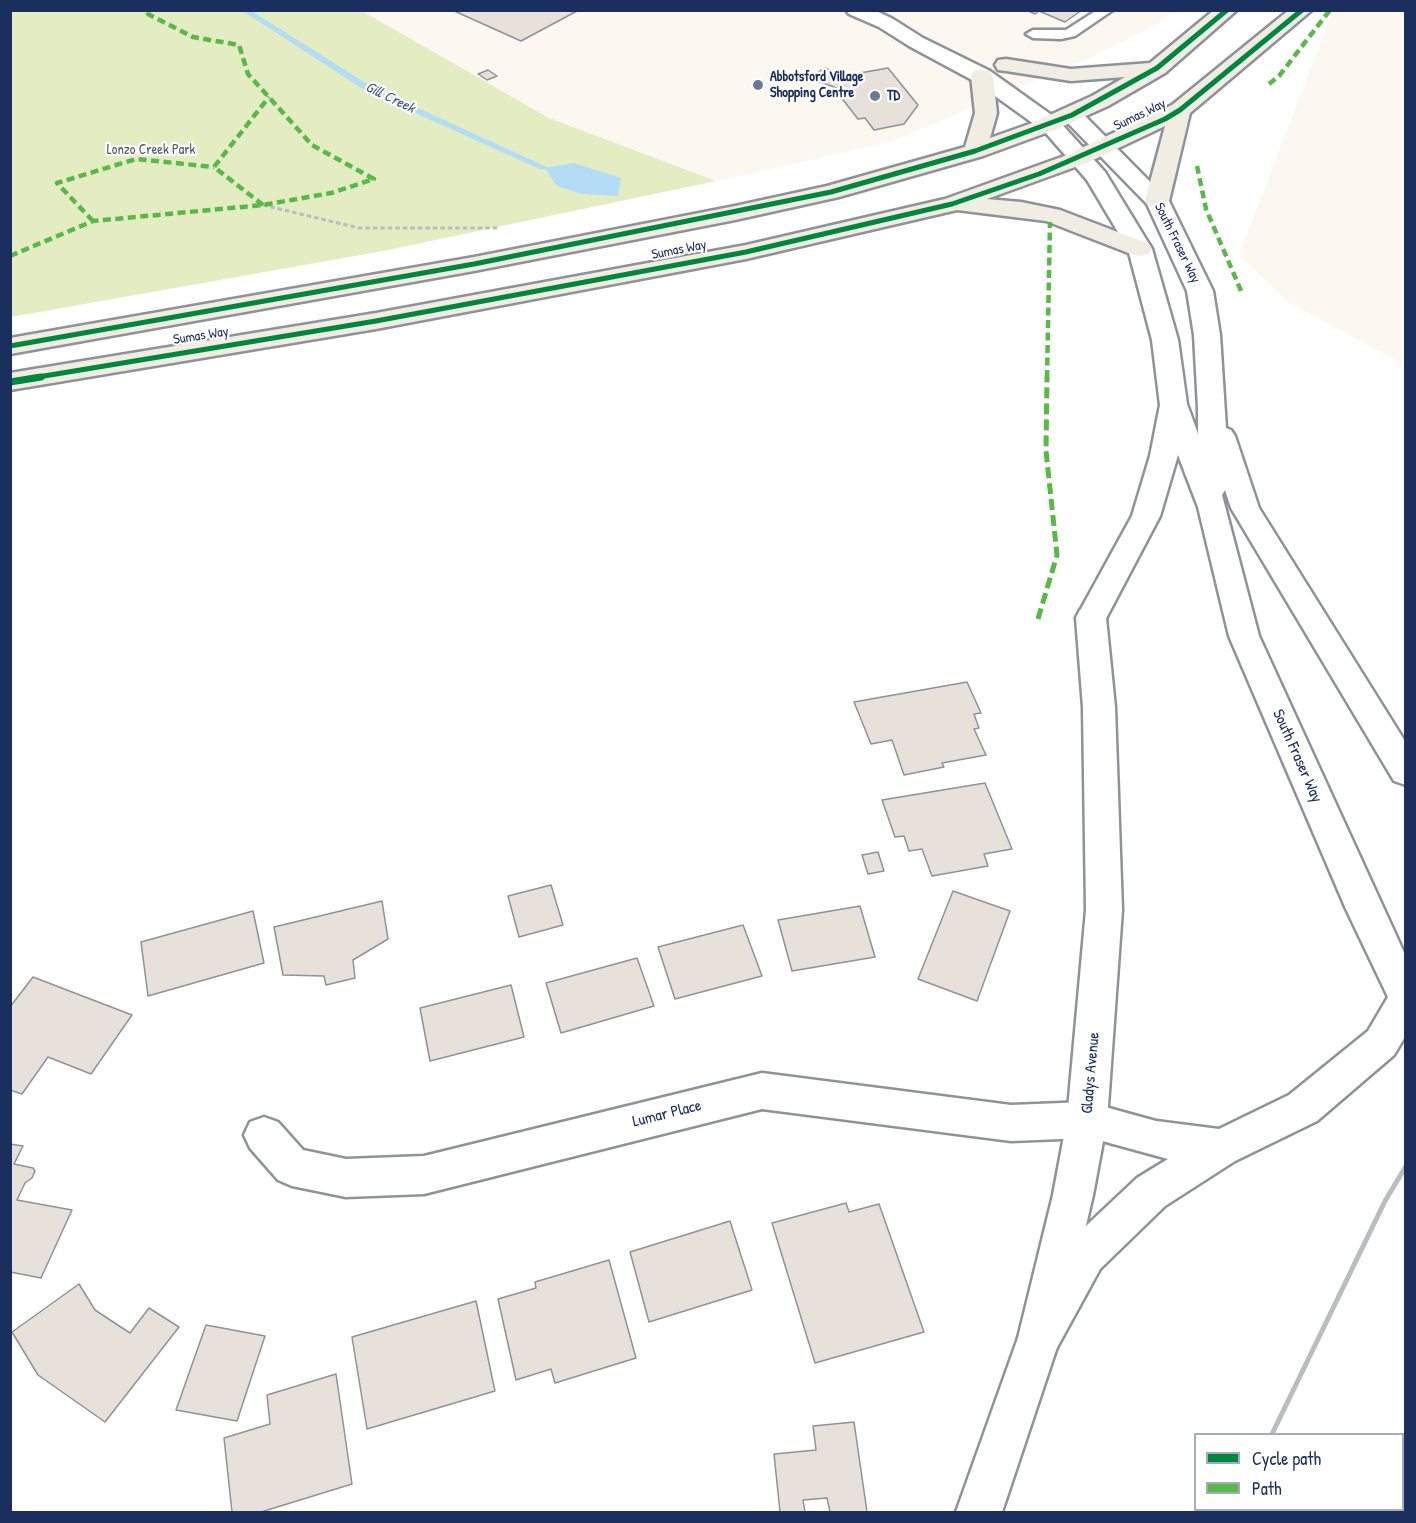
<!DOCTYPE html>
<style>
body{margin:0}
#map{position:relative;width:1416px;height:1523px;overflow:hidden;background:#fff;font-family:"Patrick Hand",sans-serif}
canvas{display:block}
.frame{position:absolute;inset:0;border:12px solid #1b2f5e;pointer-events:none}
.legend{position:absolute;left:1194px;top:1433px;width:210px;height:78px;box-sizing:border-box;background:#fff;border:2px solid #a4acbf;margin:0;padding:8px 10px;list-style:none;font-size:18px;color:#1b2f5e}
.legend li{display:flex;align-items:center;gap:12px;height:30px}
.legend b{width:30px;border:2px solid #a4acbf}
</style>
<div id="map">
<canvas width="1416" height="1523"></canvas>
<div class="frame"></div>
<ul class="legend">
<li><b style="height:8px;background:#00873e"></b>Cycle path</li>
<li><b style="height:8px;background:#58b947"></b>Path</li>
</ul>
</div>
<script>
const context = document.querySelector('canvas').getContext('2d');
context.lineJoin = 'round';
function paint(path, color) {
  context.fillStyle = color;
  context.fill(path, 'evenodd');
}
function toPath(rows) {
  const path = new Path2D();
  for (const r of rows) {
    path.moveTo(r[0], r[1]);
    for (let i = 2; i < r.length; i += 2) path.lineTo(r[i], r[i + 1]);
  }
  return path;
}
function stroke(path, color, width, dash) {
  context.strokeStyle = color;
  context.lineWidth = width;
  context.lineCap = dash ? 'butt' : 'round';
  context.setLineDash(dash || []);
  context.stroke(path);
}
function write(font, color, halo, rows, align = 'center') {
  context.font = font + ' "Patrick Hand",sans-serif';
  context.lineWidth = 4.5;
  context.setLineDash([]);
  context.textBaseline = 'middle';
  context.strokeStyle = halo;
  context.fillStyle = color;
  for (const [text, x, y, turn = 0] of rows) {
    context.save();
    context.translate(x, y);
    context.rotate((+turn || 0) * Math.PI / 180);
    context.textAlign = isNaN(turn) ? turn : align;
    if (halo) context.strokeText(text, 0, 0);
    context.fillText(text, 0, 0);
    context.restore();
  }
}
const built = toPath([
 [362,11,1172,11,1158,24,1096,55,890,142,716,181,549,118],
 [1333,11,1405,11,1405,365,1288,302,1239,255]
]);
const green = toPath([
 [10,11,362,11,549,118,716,181,383,251,11,317]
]);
const water = toPath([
 [574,163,621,178,618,196,582,194,557,186,545,168]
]);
const stream = toPath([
 [241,10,250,10,372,87,549,168,542,170,366,91,241,10]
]);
const building = toPath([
 [452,10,595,10,577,11,521,41,452,10],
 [1026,10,1082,10,1065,22,1039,11,1035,14,1026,10],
 [825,68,843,76,888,68,918,105,904,124,874,130,865,118,858,119,837,92,845,91,809,78,825,68],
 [488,70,497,76,487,80,478,74,488,70],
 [967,682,981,713,974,714,979,728,974,729,986,755,942,763,944,767,904,775,892,740,871,744,854,702,967,682],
 [985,783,1012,849,984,854,988,866,932,876,922,849,909,851,904,836,895,837,882,800,985,783],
 [878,852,884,871,868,874,862,855,878,852],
 [551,885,563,925,519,937,508,896,551,885],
 [953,891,1010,911,977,1001,918,979,953,891],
 [382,901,388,939,353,960,355,978,326,985,324,976,283,975,274,927,382,901],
 [860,906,875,957,792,971,778,920,860,906],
 [253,911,264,963,148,996,141,942,253,911],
 [743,925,762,976,675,999,658,947,743,925],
 [637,958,654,1006,561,1033,546,983,637,958],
 [33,977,132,1015,91,1074,48,1057,22,1094,10,1090,10,1007,33,977],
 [511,985,524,1037,430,1061,420,1008,511,985],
 [10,1144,23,1146,14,1164,33,1168,35,1171,32,1178,25,1183,17,1200,72,1210,41,1278,10,1272,10,1144],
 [846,1203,849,1212,879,1204,924,1332,815,1363,772,1223,846,1203],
 [730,1221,752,1290,649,1322,630,1252,730,1221],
 [609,1260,636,1358,555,1383,551,1369,516,1380,498,1299,536,1288,535,1282,609,1260],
 [79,1284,95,1310,130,1333,149,1308,179,1327,105,1422,38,1375,12,1332,79,1284],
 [476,1301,495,1391,367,1429,352,1337,476,1301],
 [206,1325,265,1336,237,1421,176,1410,206,1325],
 [336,1374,352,1484,261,1512,232,1512,224,1438,270,1424,267,1395,336,1374],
 [854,1422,867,1512,830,1512,827,1498,803,1500,805,1512,780,1512,774,1454,816,1450,813,1426,854,1422]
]);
const path = toPath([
 [263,205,359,228,499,228]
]);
const service = toPath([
 [1097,10,1113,10,1075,36,1061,39,1033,38,1026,34,1033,30,1066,30,1097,10]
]);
const minor = toPath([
 [762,1073,1011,1105,1087,1102,1101,1107,1107,1120,1101,1133,1087,1138,1011,1141,762,1109,424,1194,346,1197,292,1186,278,1180,250,1148,244,1135,250,1122,264,1117,278,1122,303,1150,346,1159,424,1156,762,1073]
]);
const tertiary = toPath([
 [846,10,874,10,893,19,923,38,990,71,1057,119,1060,124,1057,129,1049,131,1041,129,974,81,909,46,879,27,849,14,846,10],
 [1091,607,1102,610,1106,618,1115,707,1122,910,1107,1120,1093,1195,1060,1338,1002,1512,956,1512,1018,1338,1053,1195,1067,1120,1086,910,1083,707,1076,618,1080,610,1091,607]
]);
const secondary = toPath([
 [1077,114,1085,116,1169,201,1213,291,1220,335,1226,428,1231,430,1235,436,1259,508,1406,743,1406,785,1394,781,1231,508,1225,490,1222,495,1259,636,1406,957,1406,1035,1394,1055,1317,1121,1235,1161,1165,1206,1100,1269,1054,1353,1039,1359,1024,1353,1018,1338,1070,1241,1137,1178,1168,1159,1073,1133,1067,1120,1073,1107,1087,1102,1156,1121,1219,1129,1289,1095,1368,1031,1388,997,1346,909,1229,636,1198,507,1178,455,1160,516,1102,626,1091,629,1080,626,1076,618,1132,516,1150,456,1160,405,1152,340,1128,249,1087,180,1038,124,1041,119,1049,117,1057,119,1105,172,1152,249,1178,340,1187,404,1198,434,1198,408,1194,335,1187,291,1147,204,1066,121,1069,116,1077,114]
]);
const trunk = toPath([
 [1214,10,1237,10,1165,73,1108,106,1057,129,1049,131,1041,129,1038,124,1041,119,1092,96,1125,77,1071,81,1006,71,998,70,995,65,998,60,1006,59,1071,69,1150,63,1214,10],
 [1289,10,1312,10,1190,113,1169,201,1165,206,1157,208,1149,206,1145,201,1165,126,1089,162,1081,164,1073,162,1070,157,1073,152,1172,105,1289,10]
]);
const motorway = toPath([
 [982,70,990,71,993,76,997,113,990,138,1049,117,1057,119,1060,124,1057,129,983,156,839,197,735,220,474,271,10,354,10,338,474,257,735,206,827,186,965,147,975,113,971,76,974,71,982,70],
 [1081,150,1089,152,1092,157,1089,162,987,199,1021,202,1060,210,1149,244,1152,249,1149,254,1140,256,1131,254,1046,221,957,210,746,259,376,329,10,390,10,373,376,313,746,245,945,199,1081,150]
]);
const rail = toPath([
 [1272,1434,1385,1201,1406,1166],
 [1234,1512,1236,1510]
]);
const quietFar1 = toPath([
 [1269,84,1279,76,1330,10],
 [1197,166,1206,209,1242,293],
 [263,205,214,167,269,97],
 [93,221,57,183,136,159,214,167],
 [10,256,93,221,263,205,331,193,374,179,312,145,248,74,239,45,193,37,148,14,147,10],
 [1047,378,1050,222]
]);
const quiet = toPath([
 [1038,619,1057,555,1046,451,1047,377]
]);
const cyclewayFar1 = toPath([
 [10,346,474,264,831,192,975,151,1072,115,1157,68,1227,10],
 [32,378,376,321,746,252,952,204,1039,174,1165,119,1180,110,1302,10]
]);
const cycleway = toPath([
 [10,382,41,377]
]);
const markers = [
 [758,85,6,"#6b7896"],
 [875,96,6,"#6b7896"]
];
const farPoinames = [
 ["Abbotsford Village",770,77],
 ["Shopping Centre",770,93],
 ["TD",887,96]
];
const farStreetnames = [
 ["Sumas Way",1140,115,-26],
 ["South Fraser Way",1177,243,64],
 ["Sumas Way",679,250,-11],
 ["Sumas Way",201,336,-9]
];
const farParknames = [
 ["Lonzo Creek Park",151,150]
];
const farWaternames = [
 ["Gill Creek",390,98,26]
];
const streetNames = [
 ["South Fraser Way",1297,756,66],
 ["Gladys Avenue",1091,1073,-85],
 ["Lumar Place",667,1114,-14]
];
paint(built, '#fcf7ef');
paint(green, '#e4ecc1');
paint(water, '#b2ddf5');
paint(stream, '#b2ddf5');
paint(building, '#e8e1d9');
stroke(building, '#8e929a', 1.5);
stroke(service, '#8e929a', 5);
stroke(minor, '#8e929a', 5);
stroke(tertiary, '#8e929a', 5);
stroke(secondary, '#8e929a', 5);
stroke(trunk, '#8e929a', 5);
stroke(motorway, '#8e929a', 5);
stroke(path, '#b9bcc1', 3, [4.5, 3]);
paint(service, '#fff');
paint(minor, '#fff');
paint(tertiary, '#fff');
paint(secondary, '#fff');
paint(trunk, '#f1ede2');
paint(motorway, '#f1ede2');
stroke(rail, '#b9bcc1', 5);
stroke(quietFar1, '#58b947', 4.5, [8, 4.5]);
stroke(quiet, '#58b947', 5, [11, 5]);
stroke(cyclewayFar1, '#00873e', 5);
stroke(cycleway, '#00873e', 7);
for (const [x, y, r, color] of markers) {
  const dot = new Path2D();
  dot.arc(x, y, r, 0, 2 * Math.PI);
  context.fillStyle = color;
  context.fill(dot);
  stroke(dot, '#fff', 2);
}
write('bold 14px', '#1b2f5e', '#fff', farPoinames, 'left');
write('14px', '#1b2f5e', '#fff', farStreetnames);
write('14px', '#485a6a', '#fff', farParknames);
write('italic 15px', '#3e5f8a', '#fff', farWaternames);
write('16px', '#1b2f5e', '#fff', streetNames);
</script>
